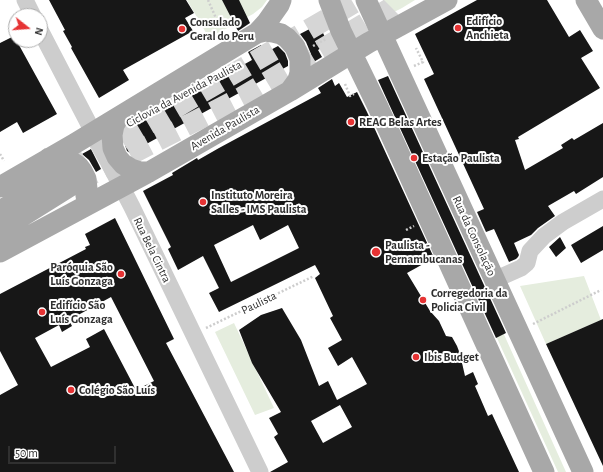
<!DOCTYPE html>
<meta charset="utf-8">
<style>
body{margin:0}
#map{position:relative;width:603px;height:472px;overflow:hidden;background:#fff;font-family:"Alegreya Sans",sans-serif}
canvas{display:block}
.north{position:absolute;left:8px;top:8px;width:40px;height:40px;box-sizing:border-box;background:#fff;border:1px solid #acacac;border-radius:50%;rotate:107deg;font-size:11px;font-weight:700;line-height:16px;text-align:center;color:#303030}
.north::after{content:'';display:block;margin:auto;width:14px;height:18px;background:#e63334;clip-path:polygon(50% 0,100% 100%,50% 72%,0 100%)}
.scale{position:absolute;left:8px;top:446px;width:108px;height:18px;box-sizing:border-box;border:2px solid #303030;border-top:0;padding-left:5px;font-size:12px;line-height:14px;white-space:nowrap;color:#303030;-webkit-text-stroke:3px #fff;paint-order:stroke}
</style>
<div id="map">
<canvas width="603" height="472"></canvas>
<div class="north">N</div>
<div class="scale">50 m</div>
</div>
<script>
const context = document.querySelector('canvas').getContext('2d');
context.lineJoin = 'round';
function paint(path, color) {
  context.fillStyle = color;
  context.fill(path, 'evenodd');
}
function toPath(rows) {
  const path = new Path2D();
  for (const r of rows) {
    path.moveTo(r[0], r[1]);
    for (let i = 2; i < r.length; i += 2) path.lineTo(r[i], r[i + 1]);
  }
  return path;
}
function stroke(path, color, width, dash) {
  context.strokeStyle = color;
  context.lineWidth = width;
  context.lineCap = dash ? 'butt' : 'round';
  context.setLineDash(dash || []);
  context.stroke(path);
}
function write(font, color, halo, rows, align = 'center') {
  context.font = font + ' "Alegreya Sans",sans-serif';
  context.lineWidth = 4;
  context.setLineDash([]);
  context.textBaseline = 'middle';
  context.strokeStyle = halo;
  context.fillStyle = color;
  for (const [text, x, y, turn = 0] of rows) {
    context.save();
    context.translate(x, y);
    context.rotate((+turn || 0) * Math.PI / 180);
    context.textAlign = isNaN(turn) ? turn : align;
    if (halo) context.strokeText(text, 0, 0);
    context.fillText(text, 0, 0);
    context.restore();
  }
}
const green = toPath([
 [187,0,267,0,262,7,253,14,209,38],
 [383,0,415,0,402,8,392,13,389,12],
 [428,166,566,472,558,472,420,169],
 [584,276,601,320,546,344,520,286],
 [234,323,274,408,255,415,215,332]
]);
const building = toPath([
 [49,0,186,0,194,13,185,18,193,31,123,70,129,80,99,98,71,48,72,47,63,31,65,30],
 [222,0,239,0,250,23,238,31],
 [477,0,547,0,569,37,580,30,593,51,581,58,600,88,518,137,519,139,515,140,525,170,563,148,561,145,572,138,574,140,603,123,603,177,576,194,574,191,548,206,555,216,538,228,531,235,514,243,519,255,518,257,516,259,509,262,494,229,486,232,477,212,484,209,424,79,434,74,415,34],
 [319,24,328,44,318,50,322,57,312,63,311,54,306,42,300,34],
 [14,36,57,114,23,133,17,122,0,132,0,43],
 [261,45,265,53,278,46,285,53,288,61,288,66,130,153,127,151,125,145,124,136,125,131,252,60,248,52],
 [388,76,506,333,496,338,378,80],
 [332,79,335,86,339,83,347,97,357,92,367,112,434,258,407,273,430,311,439,321,446,336,452,337,457,346,460,354,465,376,473,372,478,384,475,386,488,416,492,414,519,472,270,472,288,462,274,437,278,434,269,418,281,412,252,363,239,330,261,315,282,308,301,340,319,386,328,381,337,400,367,384,352,357,338,366,328,348,342,340,330,318,333,316,315,278,320,274,315,265,219,312,209,293,219,288,203,256,178,270,168,249,171,247,143,191,173,175,172,173,197,158,198,160,219,148,321,93,318,88],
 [253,225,260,240,288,225,299,248,231,282,214,245],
 [340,405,352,427,323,443,311,421],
 [91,149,101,169,96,172,89,160,82,154],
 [115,218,153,296,174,339,166,343,234,472,0,472,0,395,18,385,0,351,0,294,86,249,85,247,90,245,85,234],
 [111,297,154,381,136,390,104,329,86,339,90,347,51,367,35,338,59,325,62,332,72,326,69,320],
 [603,226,603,250,581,263,571,245],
 [560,237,566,248,556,257,549,247],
 [603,319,603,466,546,344]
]);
const majorTunnel = toPath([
 [68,171,359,0],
 [75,183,242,97,389,9,398,0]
]);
const path = toPath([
 [208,0,223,34],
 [313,46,326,39],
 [414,66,423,62,416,48],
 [345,84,350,96,354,94],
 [0,154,4,161],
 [406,230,414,226],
 [533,324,601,290],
 [206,328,314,276]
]);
const minor = toPath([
 [25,0,33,16],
 [40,30,132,207,260,472],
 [494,280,521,268,527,263,530,251,544,236,563,222,603,199]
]);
const major = toPath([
 [329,0,341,31,378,107,544,472],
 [366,0,583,472],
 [586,0,603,29],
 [257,33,265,31,273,32,281,34,287,38,295,47,300,59,300,73,298,80,290,91],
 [119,117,114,125,112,135,113,148,117,157,123,164,131,169,140,172,149,172],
 [49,158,61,158,67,159,75,164,79,167,82,171,86,179,87,189,86,196],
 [0,187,74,144,257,33,267,22,279,5,281,0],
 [0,211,68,171],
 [0,230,75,183],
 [0,252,149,172,290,91,368,43,447,0]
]);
const markers = [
 [458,28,4,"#e63334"],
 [182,29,4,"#e63334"],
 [351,122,4,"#e63334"],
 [414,158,4,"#e63334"],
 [203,202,4,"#e63334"],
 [376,252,5,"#e63334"],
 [121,274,4,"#e63334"],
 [423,300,4,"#e63334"],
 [42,312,4,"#e63334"],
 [416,357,4,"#e63334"],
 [71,390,4,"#e63334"]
];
const poiNames = [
 ["Edifício",466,21],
 ["Anchieta",466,35],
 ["Consulado",190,22],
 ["Geral do Peru",190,36],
 ["REAG Belas Artes",359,122],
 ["Estação Paulista",422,158],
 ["Instituto Moreira",211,195],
 ["Salles - IMS Paulista",211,209],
 ["Paulista -",385,245],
 ["Pernambucanas",385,259],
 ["Paróquia São",113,267,"right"],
 ["Luís Gonzaga",113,281,"right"],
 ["Corregedoria da",431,293],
 ["Policia Civil",431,307],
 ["Edifício São",50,305],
 ["Luís Gonzaga",50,319],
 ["Ibis Budget",424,357],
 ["Colégio São Luís",79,390]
];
const streetNames = [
 ["Ciclovia da Avenida Paulista",184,94,-28],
 ["Avenida Paulista",225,128,-30],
 ["Rua da Consolação",474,236,65],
 ["Rua Bela Cintra",152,250,64],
 ["Paulista",259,303,-26]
];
paint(green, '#e5edde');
paint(building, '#171717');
stroke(majorTunnel, '#d6d6d6', 21, [21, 10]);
stroke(path, '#cdcdcd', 2.5, [2, 2]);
stroke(minor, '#cdcdcd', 17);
stroke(major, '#a8a8a8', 21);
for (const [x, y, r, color] of markers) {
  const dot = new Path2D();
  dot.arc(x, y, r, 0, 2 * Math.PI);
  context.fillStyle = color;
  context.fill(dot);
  stroke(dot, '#fff', 1.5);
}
write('bold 12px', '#303030', '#fff', poiNames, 'left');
write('12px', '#303030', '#fff', streetNames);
</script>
